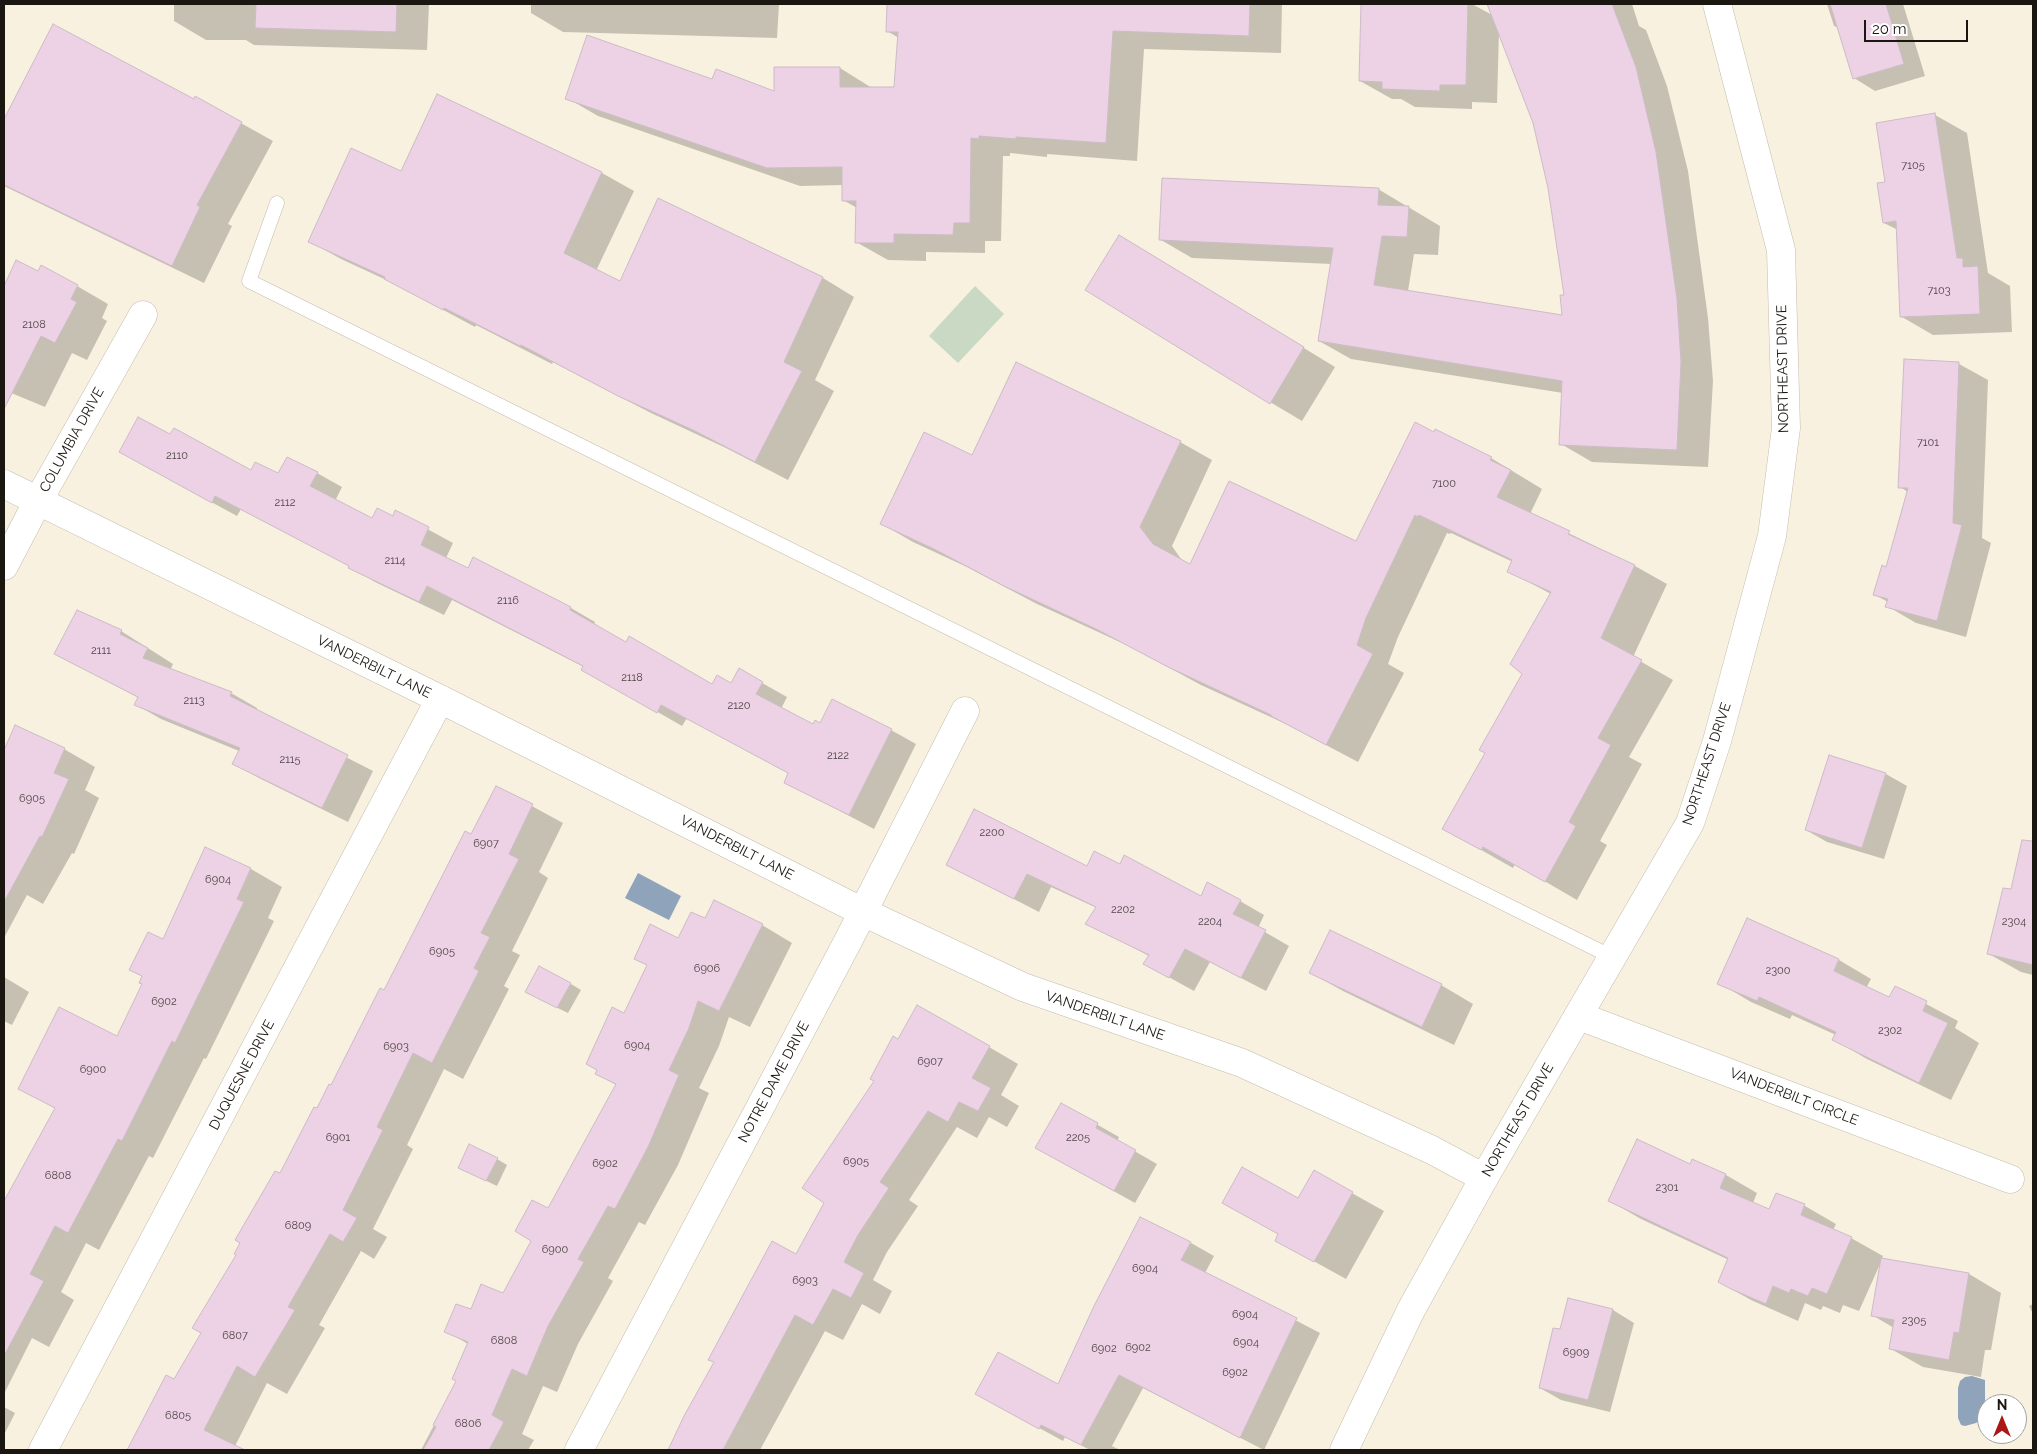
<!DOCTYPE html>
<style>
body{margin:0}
#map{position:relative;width:2037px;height:1454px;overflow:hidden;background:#f8f1e0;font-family:Raleway,sans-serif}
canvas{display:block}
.frame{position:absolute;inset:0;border:5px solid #1a1711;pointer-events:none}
.north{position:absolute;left:1977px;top:1394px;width:50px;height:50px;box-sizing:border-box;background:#fff;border:1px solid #a3a2a0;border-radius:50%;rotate:0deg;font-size:14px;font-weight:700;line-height:20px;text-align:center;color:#1a1711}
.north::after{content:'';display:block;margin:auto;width:18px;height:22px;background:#aa1716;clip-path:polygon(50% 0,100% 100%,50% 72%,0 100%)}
.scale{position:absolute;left:1864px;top:20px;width:104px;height:22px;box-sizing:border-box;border:2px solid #1a1711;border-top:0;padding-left:6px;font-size:15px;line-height:18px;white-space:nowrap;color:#1a1711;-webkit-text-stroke:4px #fff;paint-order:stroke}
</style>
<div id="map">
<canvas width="2037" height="1454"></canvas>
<div class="frame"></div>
<div class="north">N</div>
<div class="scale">20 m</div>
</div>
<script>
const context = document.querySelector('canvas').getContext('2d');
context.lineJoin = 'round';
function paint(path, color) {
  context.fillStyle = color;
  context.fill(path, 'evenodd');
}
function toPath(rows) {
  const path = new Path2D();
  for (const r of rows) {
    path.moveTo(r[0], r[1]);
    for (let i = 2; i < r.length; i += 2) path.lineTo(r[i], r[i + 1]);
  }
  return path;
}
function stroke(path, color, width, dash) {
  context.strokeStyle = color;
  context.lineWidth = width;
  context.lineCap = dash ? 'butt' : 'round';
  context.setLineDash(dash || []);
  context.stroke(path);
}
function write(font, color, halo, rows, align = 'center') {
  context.font = font + ' Raleway,sans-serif';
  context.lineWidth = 4;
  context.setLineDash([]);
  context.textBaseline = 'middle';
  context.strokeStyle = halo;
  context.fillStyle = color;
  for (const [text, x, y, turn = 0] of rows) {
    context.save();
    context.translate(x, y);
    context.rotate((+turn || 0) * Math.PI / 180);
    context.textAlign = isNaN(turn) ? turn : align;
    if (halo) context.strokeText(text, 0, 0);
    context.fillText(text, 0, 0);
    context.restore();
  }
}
const green = toPath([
 [975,286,1004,314,958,363,929,336]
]);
const water = toPath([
 [638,873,681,896,669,920,625,898],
 [1972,1376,1985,1380,1985,1416,1976,1423,1965,1426,1961,1425,1958,1418,1958,1388,1960,1381,1965,1377]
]);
const shadow = toPath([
 [174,4,429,4,427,50,254,45,246,40,206,40,174,21],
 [531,4,779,4,777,38,563,32,531,13],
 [888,4,1282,4,1281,53,1144,49,1137,161,1047,154,1047,157,1010,153,1010,156,1003,156,1001,241,985,241,985,253,926,252,926,261,888,260,856,242,857,208,843,200,843,185,800,186,598,116,567,98,713,81,775,92,840,68,872,88,895,88,899,38,887,31],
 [1362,4,1472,4,1494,16,1489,4,1632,4,1639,26,1646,30,1667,86,1688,171,1708,318,1713,381,1708,467,1592,462,1561,444,1563,393,1351,359,1319,341,1332,264,1192,258,1161,240,1378,189,1440,226,1438,255,1414,254,1408,291,1563,317,1565,296,1550,188,1534,122,1499,31,1497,103,1472,102,1472,109,1415,107,1401,99,1392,99,1360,81],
 [1827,4,1903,4,1925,76,1875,91,1854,78,1839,28,1834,26],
 [23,82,195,101,196,98,273,141,228,224,232,226,204,283,4,186,4,122],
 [438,96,602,173,634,191,596,271,620,283,659,200,823,278,854,297,815,380,834,391,788,480,726,448,651,413,553,362,552,364,476,325,475,327,395,284,341,259,309,241,402,172],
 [1935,115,1967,133,1988,273,2010,286,2012,332,1933,335,1902,317,1898,230,1884,223,1886,183],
 [1120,236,1335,367,1302,421,1270,402],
 [39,272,77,286,108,304,102,318,107,321,87,360,72,353,45,407,4,390,4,287],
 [1959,364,1988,380,1982,538,1991,543,1966,637,1916,623,1887,606,1888,602,1875,595,1887,568,1908,492,1900,487],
 [1435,433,1491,458,1542,489,1530,514,1635,566,1667,584,1633,657,1673,680,1629,757,1642,764,1600,841,1607,845,1577,900,1515,864,1513,868,1476,847,1487,752,1524,673,1551,594,1508,571,1513,562,1451,533,1450,534,1447,533,1398,637,1388,664,1404,673,1358,762,1288,725,1201,685,1131,647,1037,604,967,567,913,542,882,524,973,457,1180,442,1212,460,1172,546,1183,562,1190,565,1357,543],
 [171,436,252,471,278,475,317,473,342,487,335,501,373,520,394,518,396,512,453,543,446,558,468,569,571,608,595,622,594,625,626,643,713,686,732,684,739,670,787,697,781,709,813,726,821,725,891,730,916,744,874,829,785,782,790,774,687,718,682,726,583,669,584,667,452,600,444,615,375,582,350,566,241,509,237,516,145,466],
 [121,631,173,664,170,670,231,693,257,708,256,711,373,771,348,822,259,778,233,763,239,751,161,719,135,704,139,698,56,654],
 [16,727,64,749,95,767,85,790,99,798,74,854,72,853,43,904,27,895,4,938,4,753],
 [1886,774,1907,786,1884,859,1827,842,1806,830],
 [497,787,563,823,539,872,548,878,512,951,520,955,504,986,509,989,463,1079,444,1069,407,1145,413,1149,373,1229,387,1237,374,1259,361,1251,319,1325,325,1328,287,1394,267,1383,233,1450,128,1450,167,1377,174,1381,203,1332,238,1255,280,1175,472,836],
 [206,849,251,869,282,887,268,918,274,921,206,1059,204,1058,153,1158,149,1156,99,1250,86,1243,61,1292,74,1300,49,1347,32,1338,4,1394,4,1204,56,1109,19,1088,118,1038],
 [948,865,1087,867,1120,865,1202,897,1240,901,1264,915,1258,928,1289,946,1266,991,1210,962,1194,991,1145,964,1149,956,1087,923,1097,908,1051,887,1039,912],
 [2015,876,2033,880,2033,975,2021,972,1989,954,2012,891],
 [705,920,762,925,792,943,750,1027,729,1017,719,1046,699,1088,709,1093,678,1165,645,1225,639,1222,608,1278,613,1281,578,1344,557,1392,543,1386,522,1434,534,1440,528,1450,421,1450,457,1381,468,1344,446,1331,472,1311,503,1294,616,1085,597,1074,625,1015,678,940],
 [1747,920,1839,960,1871,979,1866,988,1890,999,1896,988,1958,1021,1955,1028,1979,1043,1951,1100,1865,1058,1834,1039,1836,1035,1792,1015,1790,1019,1751,1002,1719,983],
 [1311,973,1441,985,1473,1004,1454,1045,1343,991],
 [4,977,29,992,12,1025,4,1021],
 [571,984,581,990,568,1013,537,998],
 [898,1041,989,1047,1018,1064,1001,1095,1019,1106,1007,1127,989,1117,977,1138,957,1127,909,1200,918,1206,887,1252,873,1280,892,1291,880,1314,862,1304,843,1340,825,1331,760,1450,669,1450,685,1417,796,1256,826,1202,876,1081],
 [1061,1104,1119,1137,1117,1141,1157,1164,1135,1203,1058,1160],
 [497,1159,507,1165,497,1186,470,1173],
 [1693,1160,1726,1175,1757,1193,1753,1203,1770,1210,1777,1194,1805,1206,1836,1224,1833,1230,1851,1238,1883,1256,1881,1260,1969,1274,2001,1293,1991,1350,1985,1350,1981,1377,1923,1367,1891,1349,1894,1328,1872,1315,1881,1262,1859,1311,1843,1305,1840,1313,1823,1306,1821,1310,1805,1303,1798,1321,1751,1300,1719,1282,1729,1260,1641,1219,1610,1201,1691,1166],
 [1314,1172,1384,1211,1346,1279,1308,1258,1299,1199],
 [1191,1243,1214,1256,1205,1273,1320,1333,1264,1450,1143,1388,1112,1446,1120,1450,1090,1450,1065,1437,1063,1441,999,1406,1059,1386],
 [2033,1304,2033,1314,2029,1306],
 [1613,1310,1634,1323,1610,1412,1561,1400,1540,1388],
 [4,1407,15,1413,4,1435]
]);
const building = toPath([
 [256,4,397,4,396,32,255,28,256,4],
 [887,4,1250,4,1249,36,1113,31,1106,143,1016,137,1016,139,979,136,979,139,971,138,970,223,954,223,953,235,894,234,894,243,855,243,856,201,842,201,842,167,767,168,565,99,587,35,712,79,716,69,774,91,774,67,840,67,840,87,894,87,898,32,886,32,887,4],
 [1361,4,1468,4,1466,85,1440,85,1440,91,1382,89,1382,82,1359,81,1361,4],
 [1487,4,1612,4,1636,67,1656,152,1677,299,1681,362,1677,450,1559,445,1562,381,1318,341,1333,248,1159,240,1162,178,1379,188,1378,205,1409,206,1407,237,1382,236,1374,285,1562,315,1560,295,1564,295,1548,188,1533,123,1487,4],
 [1830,4,1886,4,1904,64,1853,79,1830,4],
 [53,24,194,99,195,96,242,122,197,205,200,207,172,266,4,185,4,119,53,24],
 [437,94,602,172,564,253,620,281,658,198,823,277,784,362,802,371,755,462,693,430,618,396,521,345,520,346,444,308,443,310,384,279,385,277,308,242,351,148,401,171,437,94],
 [1935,113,1957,258,1963,258,1963,267,1978,266,1980,314,1900,317,1896,221,1883,223,1877,183,1885,182,1876,123,1935,113],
 [1119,235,1304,347,1270,404,1085,290,1119,235],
 [16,260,38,271,41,265,78,285,71,299,77,302,55,343,41,336,4,409,4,286,16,260],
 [1904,359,1959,362,1953,523,1962,525,1937,621,1885,607,1888,599,1873,595,1882,565,1886,567,1908,488,1898,488,1904,359],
 [1016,362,1181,441,1140,527,1153,544,1190,564,1229,481,1356,541,1415,422,1434,432,1435,429,1492,457,1490,460,1511,470,1497,497,1570,531,1568,534,1635,565,1601,638,1642,660,1598,738,1611,745,1569,822,1576,826,1545,882,1483,847,1481,850,1442,829,1485,753,1479,750,1522,674,1510,664,1551,592,1507,572,1512,560,1419,515,1418,517,1415,515,1366,618,1357,645,1373,654,1326,745,1271,716,1271,715,1168,667,1098,630,1004,586,934,549,880,524,924,432,972,455,1016,362],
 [138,417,170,434,174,428,251,470,255,462,278,473,287,457,318,472,310,486,372,518,377,508,393,516,395,510,429,527,421,545,468,568,473,557,571,607,570,610,626,642,629,636,712,684,717,675,731,683,739,668,763,682,756,694,813,724,815,720,820,723,832,699,892,729,849,815,784,783,788,773,661,705,657,713,581,670,583,666,427,586,419,602,348,568,349,566,215,496,212,503,119,452,138,417],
 [77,610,122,630,120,634,148,648,143,658,232,692,230,696,348,755,322,808,232,764,240,748,134,705,138,697,54,654,77,610],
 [15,725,65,748,54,773,69,779,42,837,40,836,4,902,4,750,15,725],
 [1829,755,1886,773,1862,848,1805,830,1829,755],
 [496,786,533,804,509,854,519,859,481,933,490,937,474,968,479,971,432,1063,413,1053,377,1127,383,1130,343,1210,357,1218,343,1242,330,1234,288,1307,295,1310,255,1377,237,1366,204,1430,245,1450,127,1450,166,1375,174,1379,201,1333,192,1328,236,1255,234,1254,240,1243,235,1240,275,1171,280,1173,314,1107,317,1108,329,1084,331,1085,380,988,384,990,465,831,471,834,496,786],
 [974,809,1087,866,1094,851,1120,864,1124,855,1201,896,1207,882,1241,900,1233,914,1266,930,1241,978,1185,949,1169,978,1143,964,1149,955,1085,924,1096,907,1027,874,1014,899,946,865,974,809],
 [2022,840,2033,841,2033,965,1987,954,2003,888,2011,889,2022,840],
 [205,847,251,868,237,899,244,902,175,1043,172,1041,122,1141,118,1139,68,1233,55,1226,30,1274,44,1281,4,1356,4,1201,55,1108,18,1089,59,1007,117,1036,142,984,139,983,142,976,129,970,148,932,163,939,205,847],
 [714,900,763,924,719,1011,698,1001,689,1028,669,1070,679,1075,648,1147,615,1209,608,1206,578,1259,584,1262,548,1326,527,1376,512,1369,492,1415,504,1422,489,1450,423,1450,436,1427,433,1425,456,1381,452,1379,468,1342,444,1332,456,1304,471,1309,481,1284,503,1293,531,1241,515,1231,532,1200,548,1208,616,1084,595,1074,597,1070,586,1064,612,1007,624,1013,647,965,634,959,650,924,678,938,691,912,705,918,714,900],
 [1747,918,1839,959,1834,971,1889,997,1895,986,1927,1001,1923,1011,1948,1023,1919,1083,1832,1040,1836,1032,1759,997,1757,1001,1717,984,1747,918],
 [1330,930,1442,984,1422,1027,1309,973,1330,930],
 [539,966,571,983,557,1008,525,992,539,966],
 [917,1005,990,1046,972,1078,991,1088,978,1111,959,1102,948,1122,928,1111,880,1182,889,1188,858,1235,844,1262,864,1273,851,1298,833,1289,813,1325,795,1315,723,1450,668,1450,684,1416,714,1362,708,1360,772,1241,796,1254,824,1203,802,1188,874,1081,870,1079,893,1036,898,1039,917,1005],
 [1061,1103,1098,1123,1096,1128,1136,1150,1114,1191,1035,1148,1061,1103],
 [1637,1139,1690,1164,1692,1159,1726,1174,1720,1188,1769,1209,1776,1193,1805,1204,1801,1215,1852,1237,1827,1294,1812,1288,1808,1296,1791,1289,1789,1293,1773,1286,1766,1304,1731,1289,1718,1282,1728,1258,1608,1201,1637,1139],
 [469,1144,498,1158,486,1181,458,1168,469,1144],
 [1242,1167,1298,1198,1314,1170,1353,1192,1314,1262,1275,1241,1278,1234,1222,1203,1242,1167],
 [1140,1217,1191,1242,1181,1260,1297,1318,1240,1438,1119,1375,1081,1445,1041,1425,1039,1429,975,1394,998,1352,1058,1384,1094,1306,1140,1217],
 [1881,1258,1969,1273,1959,1333,1954,1332,1949,1360,1889,1349,1894,1320,1871,1316,1881,1258],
 [1568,1298,1613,1309,1588,1400,1539,1388,1553,1328,1560,1329,1568,1298]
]);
const service = toPath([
 [277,203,249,281,1612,957]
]);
const minor = toPath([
 [4,484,440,699,863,912,1023,987,1242,1063,1432,1150,1484,1178],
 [4,566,38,501,143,315],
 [1579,1016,2010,1179],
 [43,1450,440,699],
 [579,1450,847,943,965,711]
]);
const tertiary = toPath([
 [1344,1450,1411,1310,1484,1178,1690,823,1717,741,1772,536,1786,428,1781,250,1717,4]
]);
const numberNames = [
 ["7105",1913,166],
 ["7103",1939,291],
 ["2108",34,325],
 ["7101",1928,443],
 ["2110",177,456],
 ["7100",1444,484],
 ["2112",285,503],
 ["2114",395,561],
 ["2116",508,601],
 ["2111",101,651],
 ["2118",632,678],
 ["2113",194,701],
 ["2120",739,706],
 ["2122",838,756],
 ["2115",290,760],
 ["6905",32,799],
 ["2200",992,833],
 ["6907",486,844],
 ["6904",218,880],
 ["2202",1123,910],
 ["2204",1210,922],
 ["2304",2014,922],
 ["6905",442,952],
 ["6906",707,969],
 ["2300",1778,971],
 ["6902",164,1002],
 ["2302",1890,1031],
 ["6904",637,1046],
 ["6903",396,1047],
 ["6907",930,1062],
 ["6900",93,1070],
 ["6901",338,1138],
 ["2205",1078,1138],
 ["6905",856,1162],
 ["6902",605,1164],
 ["6808",58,1176],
 ["2301",1667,1188],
 ["6809",298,1226],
 ["6900",555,1250],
 ["6904",1145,1269],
 ["6903",805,1281],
 ["6904",1245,1315],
 ["2305",1914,1321],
 ["6807",235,1336],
 ["6808",504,1341],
 ["6904",1246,1343],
 ["6902",1138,1348],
 ["6902",1104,1349],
 ["6909",1576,1353],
 ["6902",1235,1373],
 ["6805",178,1416],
 ["6806",468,1424]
];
const streetNames = [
 ["NORTHEAST DRIVE",1783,369,-91],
 ["COLUMBIA DRIVE",72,440,-61],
 ["VANDERBILT LANE",374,667,26],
 ["NORTHEAST DRIVE",1707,764,-72],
 ["VANDERBILT LANE",737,848,27],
 ["VANDERBILT LANE",1105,1016,19],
 ["DUQUESNE DRIVE",242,1075,-62],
 ["NOTRE DAME DRIVE",774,1082,-62],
 ["VANDERBILT CIRCLE",1794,1097,21],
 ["NORTHEAST DRIVE",1518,1120,-60]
];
paint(green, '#c9d9c3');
paint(water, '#8fa3ba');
paint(shadow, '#0003');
paint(building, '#edd1e5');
stroke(building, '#cbbbc6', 1);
stroke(service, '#c4bdad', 15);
stroke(minor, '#c4bdad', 29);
stroke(tertiary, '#c4bdad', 29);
stroke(service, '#fff', 14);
stroke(minor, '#fff', 28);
stroke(tertiary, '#fff', 28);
write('11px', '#4f4646', null, numberNames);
write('14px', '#1a1711', '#fff', streetNames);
</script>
